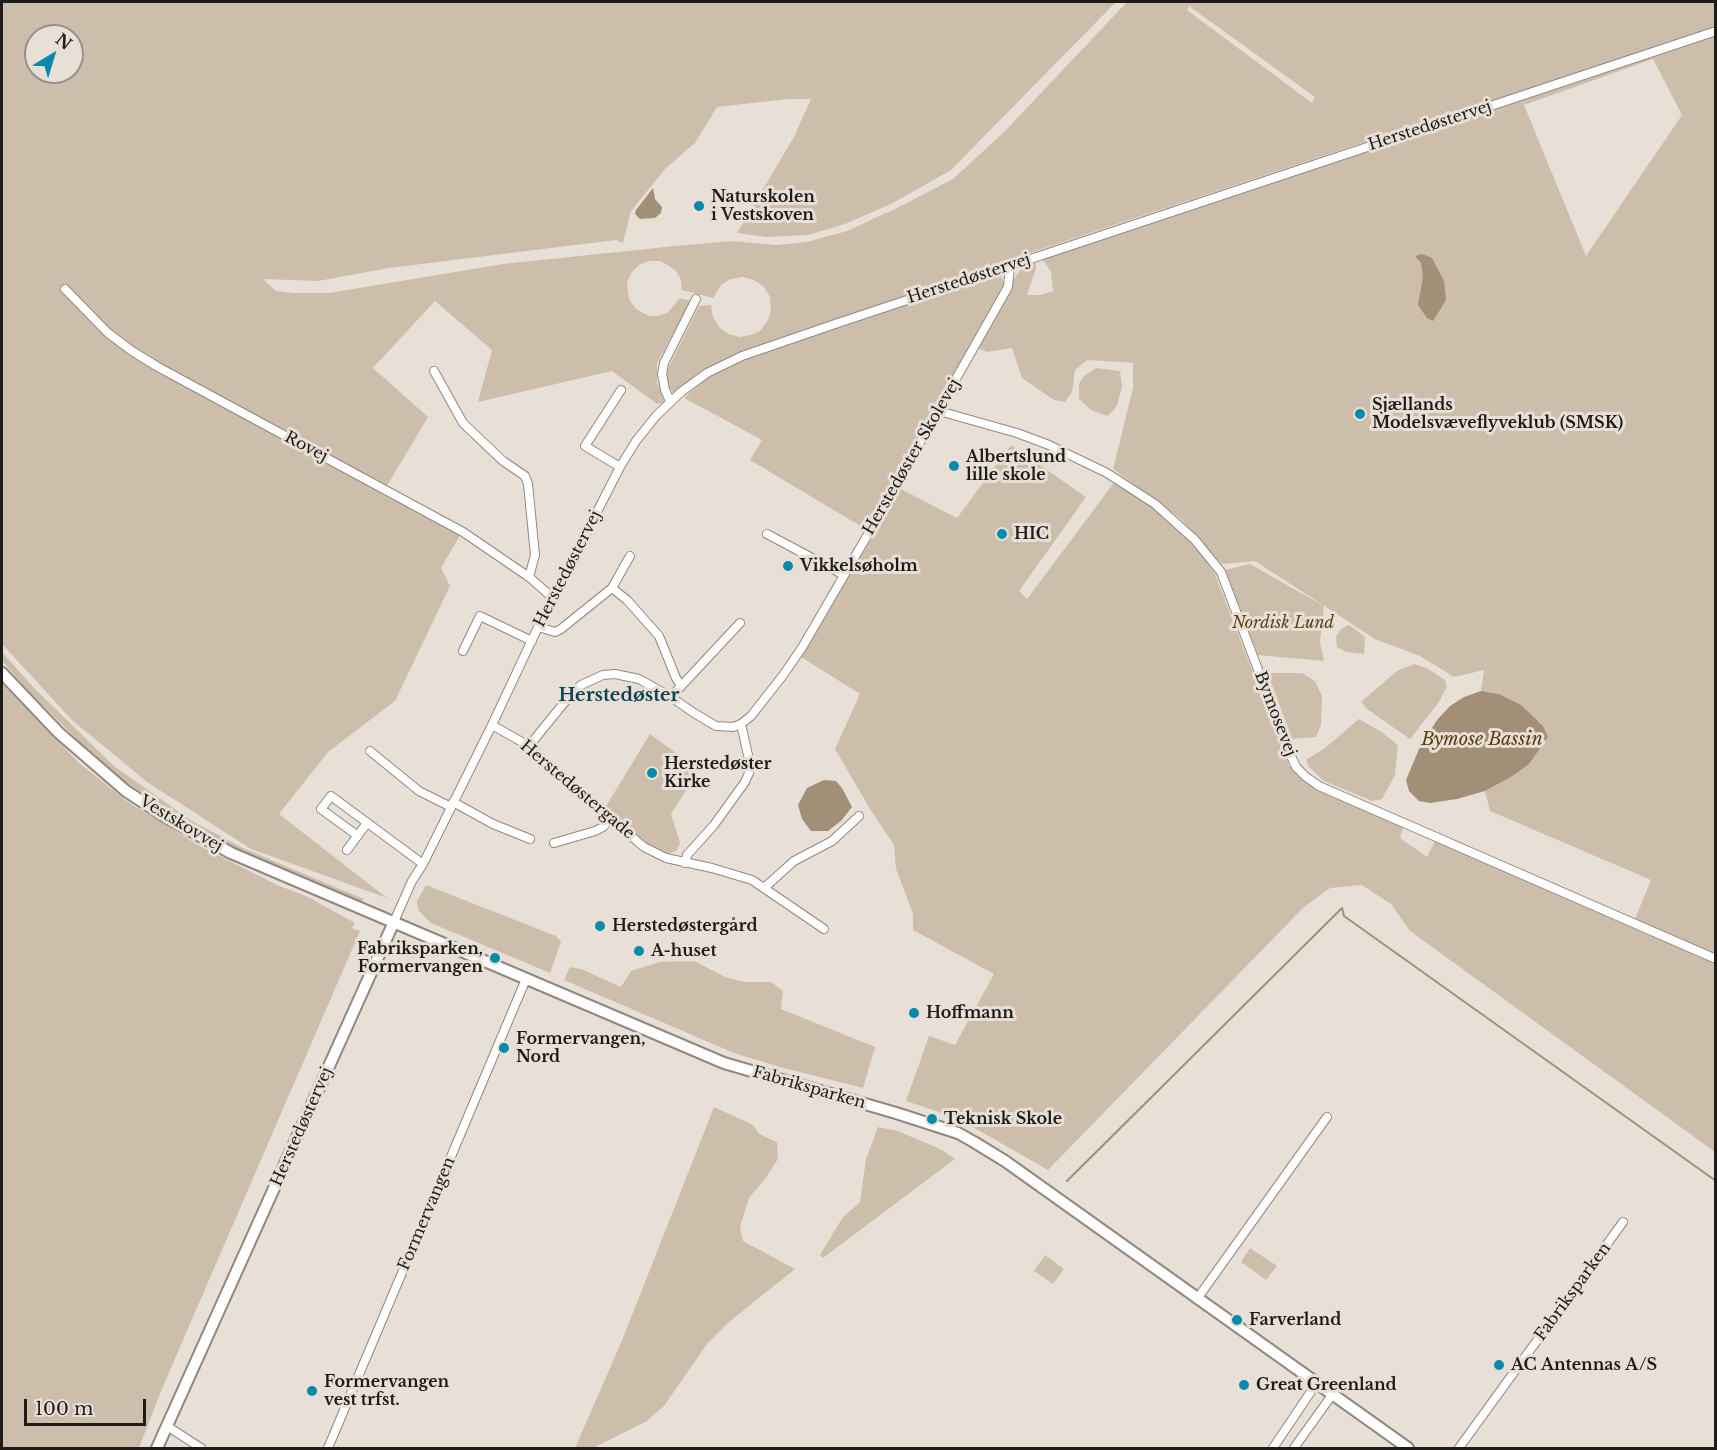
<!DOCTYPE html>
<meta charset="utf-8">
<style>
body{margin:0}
#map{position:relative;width:1717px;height:1450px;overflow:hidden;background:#e8e0d6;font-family:"Libre Baskerville",serif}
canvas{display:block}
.frame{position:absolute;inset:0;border:3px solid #1e1b18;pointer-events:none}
.north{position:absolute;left:24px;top:24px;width:60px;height:60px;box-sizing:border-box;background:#e8e0d6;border:2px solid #97918a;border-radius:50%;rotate:38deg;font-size:16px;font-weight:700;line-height:24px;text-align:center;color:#1e1b18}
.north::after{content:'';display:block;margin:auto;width:21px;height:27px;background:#058aaa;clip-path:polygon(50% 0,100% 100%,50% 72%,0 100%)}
.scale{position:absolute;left:24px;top:1399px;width:122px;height:27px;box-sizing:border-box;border:3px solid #1e1b18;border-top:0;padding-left:8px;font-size:18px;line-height:21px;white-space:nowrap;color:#1e1b18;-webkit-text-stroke:4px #e8e0d6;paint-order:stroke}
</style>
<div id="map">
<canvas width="1717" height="1450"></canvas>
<div class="frame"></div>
<div class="north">N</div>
<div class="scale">100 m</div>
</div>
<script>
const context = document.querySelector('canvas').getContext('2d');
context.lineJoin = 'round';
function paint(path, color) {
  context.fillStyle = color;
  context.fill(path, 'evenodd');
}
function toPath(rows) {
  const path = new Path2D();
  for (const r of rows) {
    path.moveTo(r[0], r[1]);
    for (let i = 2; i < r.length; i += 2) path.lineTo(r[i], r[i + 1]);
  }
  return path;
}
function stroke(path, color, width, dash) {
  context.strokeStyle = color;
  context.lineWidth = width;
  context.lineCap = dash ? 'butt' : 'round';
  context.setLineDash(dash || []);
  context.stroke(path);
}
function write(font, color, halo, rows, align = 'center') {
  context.font = font + ' "Libre Baskerville",serif';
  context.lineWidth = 6;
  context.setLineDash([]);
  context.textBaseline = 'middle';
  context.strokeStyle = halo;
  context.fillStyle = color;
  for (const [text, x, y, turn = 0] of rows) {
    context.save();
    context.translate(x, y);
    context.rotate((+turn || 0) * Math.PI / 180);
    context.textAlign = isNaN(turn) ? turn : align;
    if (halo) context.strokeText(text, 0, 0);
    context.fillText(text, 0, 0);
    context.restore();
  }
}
const green = toPath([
 [2,2,1116,2,951,170,891,204,845,224,808,235,766,237,737,233,794,137,811,99,788,99,717,107,695,143,666,168,631,211,623,243,616,240,389,268,318,281,263,279,276,291,294,293,329,293,503,264,675,246,732,241,776,245,807,242,847,231,897,208,953,179,1005,131,1127,2,1715,2,1715,1152,1410,931,1391,904,1362,885,1330,888,1303,908,1048,1170,957,1118,906,1101,929,1036,955,1045,994,974,913,930,913,914,896,869,894,845,870,809,835,749,860,694,801,657,901,489,957,518,1011,445,1086,497,1019,591,1027,599,1113,484,1119,485,1153,508,1194,543,1215,574,1289,766,1404,825,1400,838,1427,857,1436,839,1632,926,1651,880,1490,811,1485,791,1511,777,1499,694,1481,691,1484,670,1454,677,1420,656,1375,639,1255,561,1222,564,1180,518,1113,469,1133,388,1133,363,1087,360,1075,370,1072,392,1065,402,1054,400,1022,378,1012,348,988,352,976,348,1009,286,1024,265,1035,261,1036,268,1027,295,1040,295,1053,291,1051,272,1042,258,1059,254,1427,131,1418,123,1389,134,990,266,986,256,989,266,740,353,707,368,673,393,666,382,668,369,699,306,711,305,713,317,719,327,728,334,740,337,751,335,761,330,768,320,771,309,770,297,764,287,754,280,743,277,731,279,721,285,713,298,682,290,681,280,676,271,668,265,660,261,649,261,639,265,632,272,627,282,629,299,636,309,649,316,658,316,667,313,680,298,691,301,657,363,657,383,665,402,657,404,612,371,478,402,492,350,435,301,373,368,428,417,382,494,460,535,441,568,450,586,395,701,328,752,279,814,387,898,251,849,147,782,72,720,2,644],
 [1189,6,1315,97,1312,103,1187,10],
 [36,36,72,36,72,72,36,72],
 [1653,59,1682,115,1586,256,1524,105],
 [993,275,1001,276,1004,284,933,414,867,530,750,460,762,440,684,398,708,377,743,360],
 [1096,368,1120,371,1122,387,1117,405,1113,411,1107,416,1091,410,1079,399,1079,384,1084,376],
 [1250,564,1324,606,1320,642,1324,661,1258,655,1225,570],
 [1349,625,1365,637,1364,654,1346,652,1337,647,1336,637,1341,629],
 [2,652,34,688,114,766,192,821,245,849,364,899,361,903,243,853,189,825,108,770,30,693,2,661],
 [1414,664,1427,668,1445,680,1447,686,1439,702,1410,739,1367,709,1361,702,1397,671],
 [1270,673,1302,673,1315,681,1322,696,1321,725,1316,737,1292,739,1271,682],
 [2,683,79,763,128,802,198,845,277,885,306,896,355,923,352,928,360,931,164,1384,139,1448,2,1448],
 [1359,719,1383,733,1398,745,1395,775,1382,799,1372,801,1324,781,1309,767,1306,760,1325,748],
 [650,734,699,770,671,814,680,843,677,850,672,853,664,853,649,845,605,808],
 [426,885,556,936,561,942,550,973,431,923,418,910,417,901],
 [694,961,725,977,745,982,771,982,783,991,781,1009,875,1047,863,1088,780,1067,734,1053,564,980,570,967,581,969,621,987,631,971,660,962],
 [714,1107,753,1125,759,1134,777,1142,778,1159,765,1179,749,1198,740,1227,743,1241,795,1269,729,1322,707,1344,664,1406,647,1421,593,1448,575,1448,623,1338],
 [878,1127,898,1131,942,1150,955,1159,823,1258,820,1255,843,1217,860,1202,866,1159],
 [1250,1248,1277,1266,1266,1280,1241,1262],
 [1045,1255,1064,1269,1053,1284,1034,1271]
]);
const water = toPath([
 [653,188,655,199,662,207,661,213,655,218,640,219,635,214,636,210],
 [1422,254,1432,258,1444,281,1446,300,1433,321,1427,318,1418,305,1423,277,1421,263,1415,256],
 [1481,691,1499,694,1521,705,1543,726,1548,737,1529,764,1511,777,1485,791,1457,799,1430,803,1419,801,1409,791,1406,780,1419,749,1437,720,1450,706,1464,697],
 [824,780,836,781,842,788,852,807,841,821,828,831,811,831,802,819,798,805,807,788]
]);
const stream = toPath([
 [1067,1181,1342,908,1344,916,1716,1181]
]);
const street = toPath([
 [65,289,108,333,132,351,158,367,463,532,529,577,553,598],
 [434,371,463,423,503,461,525,476,528,484,535,555,529,577],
 [670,401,665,390,662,374,664,363,696,299],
 [939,411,1017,433,1049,445,1107,473,1155,504,1195,540,1221,572,1290,754,1296,767,1305,776,1319,786,1716,959],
 [620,467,585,446,621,390],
 [767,534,844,575],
 [612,588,627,600,659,636,676,678,681,686],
 [538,627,555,632,561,629,612,588,630,556],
 [463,651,480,616,532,641],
 [671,697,740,623],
 [492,725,529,746,558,775,644,847,666,858,712,868,752,880,824,929],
 [529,746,572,693,581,685,603,675,615,674,639,679,671,697,694,713,716,726,733,727,741,724,751,716,784,674,803,646,871,529,1008,287,1010,266],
 [370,751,419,791,451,807],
 [453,802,493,824,530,839],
 [358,836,321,809,331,796,423,864],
 [554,843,595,831,603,827,610,819],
 [347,850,367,823],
 [685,863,687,855,714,825,745,782,749,773,750,764,741,724],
 [764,888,794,861,832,841,859,816],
 [393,924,412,881,423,864,492,725,538,627,620,467,636,441,656,416,681,392,707,373,742,356,838,323,1716,31],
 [1197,1299,1327,1117],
 [167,1426,201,1448],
 [328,1448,526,979],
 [1273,1448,1316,1384],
 [1294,1448,1332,1395],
 [1459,1448,1623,1222]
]);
const secondary = toPath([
 [2,673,59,733,126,791,164,816,231,853,724,1063,896,1113,958,1133,974,1142,1005,1161,1408,1448],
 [157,1448,393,924]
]);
const markers = [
 [699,206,6,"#058aaa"],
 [1360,414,6,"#058aaa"],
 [954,466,6,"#058aaa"],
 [1002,534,6,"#058aaa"],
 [788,566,6,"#058aaa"],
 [652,773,6,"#058aaa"],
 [600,926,6,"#058aaa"],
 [639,951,6,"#058aaa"],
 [495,958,6,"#058aaa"],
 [914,1013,6,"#058aaa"],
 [504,1048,6,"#058aaa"],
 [932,1119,6,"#058aaa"],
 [1237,1320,6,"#058aaa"],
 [1499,1365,6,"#058aaa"],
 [1244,1385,6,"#058aaa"],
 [312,1391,6,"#058aaa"]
];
const streetNames = [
 ["Herstedøstervej",1430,126,-18],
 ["Herstedøstervej",969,279,-18],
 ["Rovej",306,447,28],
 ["Herstedøster Skolevej",912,457,-60],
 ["Herstedøstervej",568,569,-63],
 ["Bymosevej",1275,714,69],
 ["Herstedøstergade",577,790,40],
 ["Vestskovvej",181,824,31],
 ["Fabriksparken",809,1088,16],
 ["Herstedøstervej",302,1127,-66],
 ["Formervangen",427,1214,-67],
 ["Fabriksparken",1573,1292,-54]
];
const poiNames = [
 ["Naturskolen",711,197],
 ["i Vestskoven",711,215],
 ["Sjællands",1372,405],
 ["Modelsvæveflyveklub (SMSK)",1372,423],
 ["Albertslund",966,457],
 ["lille skole",966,475],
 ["HIC",1014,534],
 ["Vikkelsøholm",800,566],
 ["Herstedøster",664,764],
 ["Kirke",664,782],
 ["Herstedøstergård",612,926],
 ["Fabriksparken,",483,949,"right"],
 ["Formervangen",483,967,"right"],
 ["A-huset",651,951],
 ["Hoffmann",926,1013],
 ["Formervangen,",516,1039],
 ["Nord",516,1057],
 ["Teknisk Skole",944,1119],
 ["Farverland",1249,1320],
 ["AC Antennas A/S",1511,1365],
 ["Formervangen",324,1382],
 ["vest trfst.",324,1400],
 ["Great Greenland",1256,1385]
];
const parkNames = [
 ["Nordisk Lund",1283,623]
];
const neighbourhoodNames = [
 ["Herstedøster",619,696]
];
const waterNames = [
 ["Bymose Bassin",1482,740]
];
paint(green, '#cdbeac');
paint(water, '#a28f77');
stroke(stream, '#a28f77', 2);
stroke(street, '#8f887f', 10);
stroke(secondary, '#8f887f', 14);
stroke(street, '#fff', 8);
stroke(secondary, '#fff', 10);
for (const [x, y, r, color] of markers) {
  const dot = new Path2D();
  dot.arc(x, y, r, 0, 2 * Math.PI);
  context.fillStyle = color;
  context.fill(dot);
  stroke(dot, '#e8e0d6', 2);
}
write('16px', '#1e1b18', '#e8e0d6', streetNames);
write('bold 16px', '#1e1b18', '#e8e0d6', poiNames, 'left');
write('italic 16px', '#614318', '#e8e0d6', parkNames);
write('bold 18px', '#0f4455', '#e8e0d6', neighbourhoodNames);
write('italic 18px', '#593c10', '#e8e0d6', waterNames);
</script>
